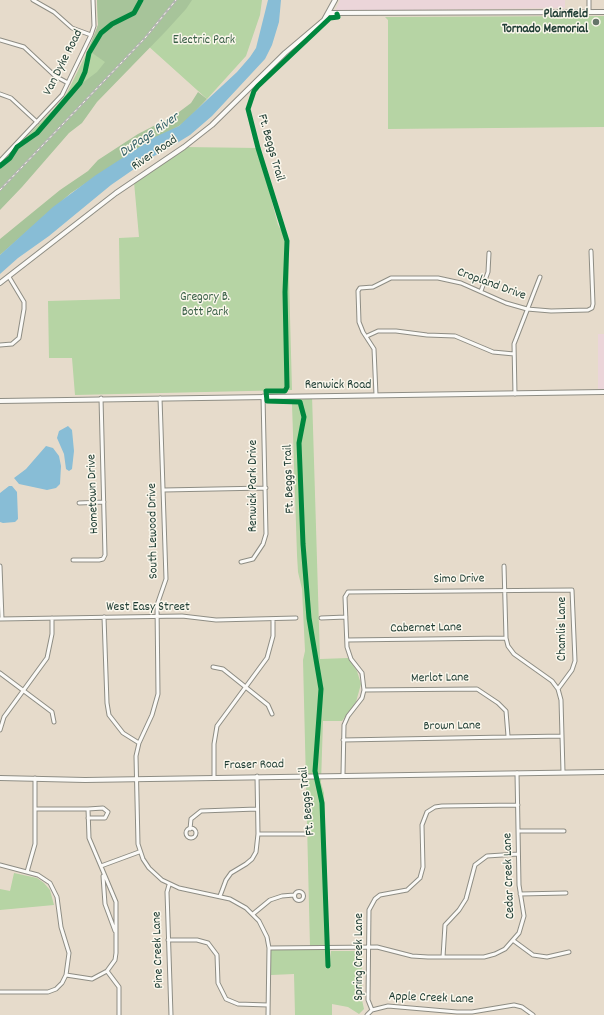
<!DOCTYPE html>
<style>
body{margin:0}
canvas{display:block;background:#e6dbcb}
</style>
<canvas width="604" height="1015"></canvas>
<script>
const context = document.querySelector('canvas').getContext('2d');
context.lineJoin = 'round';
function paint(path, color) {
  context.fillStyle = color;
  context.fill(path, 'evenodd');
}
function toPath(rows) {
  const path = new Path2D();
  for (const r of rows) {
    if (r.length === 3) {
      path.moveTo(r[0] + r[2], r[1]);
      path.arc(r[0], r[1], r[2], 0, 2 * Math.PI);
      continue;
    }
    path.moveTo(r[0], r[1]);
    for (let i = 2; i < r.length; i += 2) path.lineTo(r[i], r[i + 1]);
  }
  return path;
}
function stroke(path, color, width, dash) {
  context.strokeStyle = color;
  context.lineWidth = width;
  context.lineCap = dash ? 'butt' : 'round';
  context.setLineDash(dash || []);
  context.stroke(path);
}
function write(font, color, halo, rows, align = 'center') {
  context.font = font + ' Dekko,sans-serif';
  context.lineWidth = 3;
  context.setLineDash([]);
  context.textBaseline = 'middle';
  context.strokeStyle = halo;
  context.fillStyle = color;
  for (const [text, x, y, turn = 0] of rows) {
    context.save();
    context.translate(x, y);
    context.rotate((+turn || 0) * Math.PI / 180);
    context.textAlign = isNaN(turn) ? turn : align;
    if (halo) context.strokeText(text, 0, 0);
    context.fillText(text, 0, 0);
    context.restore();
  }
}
const built = toPath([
 [340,0,565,0,565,8,335,11],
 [598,334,604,334,604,390,598,390]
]);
const green = toPath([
 [97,0,168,0,0,181,0,163,54,109,67,93,95,36,98,25],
 [179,0,262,0,260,15,246,56,207,99,147,45],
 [604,16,604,127,388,129,388,20,385,17],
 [184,147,258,148,278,225,288,241,292,390,75,395,72,358,49,358,48,301,120,299,119,238,139,237,134,182],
 [312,395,320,659,348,658,357,671,361,684,356,702,342,721,323,721,321,783,324,793,329,947,310,947,303,660,305,651,302,589,298,572,297,555,292,404,266,403,266,396],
 [14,873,37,878,44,883,50,890,54,905,0,910,0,889,10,891],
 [271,950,330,950,331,963,331,951,362,951,362,1000,364,1009,359,1014,348,1007,332,1004,332,1015,295,1015,294,974,271,975]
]);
const forest = toPath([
 [97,0,192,0,186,9,166,31,97,102,82,123,69,133,22,187,0,210,0,166,10,158,17,147,37,133,51,115,77,87,97,72,105,62,88,50,98,25],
 [198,92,207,99,188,119,179,126,142,146,71,193,0,255,0,239,60,190,88,171,98,160,138,134,175,115,191,103]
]);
const water = toPath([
 [268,0,281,0,279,22,272,45,265,59,212,116,190,135,164,151,150,158,111,185,49,236,18,258,0,274,0,255,53,207,96,175,155,137,179,126,237,72,250,57,256,48],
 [68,426,72,430,74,451,72,469,69,471,66,469,64,454,57,438,59,431],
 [46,446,53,448,59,456,61,466,60,484,56,488,47,490,19,484,14,478,26,469],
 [9,486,12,486,17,492,18,519,15,522,3,523,0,522,0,493]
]);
const street = toPath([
 [33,0,54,12,72,28,91,35],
 [589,0,589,12],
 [0,40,24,47,55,76,68,83],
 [0,94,11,98,37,122],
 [0,161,62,95,91,35,94,26,93,0],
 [481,291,488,272,489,253],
 [367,336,378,331,396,331,427,335,455,336,493,352,514,354],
 [0,345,12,344,19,338,24,309,24,302,9,277],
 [515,394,514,344,540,277],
 [376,395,374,349,363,332,359,322,358,291,360,288,373,287,391,278,438,278,461,283,506,303,527,309,551,311,588,310,592,308,593,304,591,251],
 [160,398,166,579,157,605,158,694,152,715,139,743,136,756,138,844,143,859,149,868,162,880,179,888,230,899,246,908,259,921,267,937,269,948,268,1015],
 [164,490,266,488],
 [79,503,104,502],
 [73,560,99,560,103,559,105,555,101,398],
 [241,562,253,559,263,544,266,534,263,396],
 [0,566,2,619],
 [504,566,506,638,508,646,514,654,552,681,558,689,561,700,563,772],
 [104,617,107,703,109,715,123,733,139,743],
 [321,618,346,617],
 [0,619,182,616,216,620,296,618],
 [347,640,506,638],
 [213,667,223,669,268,705,272,714],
 [0,673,52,712,54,722],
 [364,690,477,689,498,703,506,711,508,736],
 [0,730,4,717,47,658,52,634,52,618],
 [343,740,562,736],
 [343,774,344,725,348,716,362,698,364,690,362,673,351,659,347,647,345,597,348,592,572,590,575,661,572,670,558,689],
 [214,777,214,744,217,726,267,658,273,636,273,619],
 [36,809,88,809,89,838,116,902,116,953,115,960,107,971,92,979,66,975],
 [88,809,103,808,108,812,105,818,88,818],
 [191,833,5],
 [190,829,191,819,201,811,257,809],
 [518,831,564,831],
 [258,834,306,834],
 [0,865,38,875,50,883,57,897,61,927,69,953,66,975,62,983,56,989,48,992,0,992],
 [101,866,139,852],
 [27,872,35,844,35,778],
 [103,876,105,904,115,931],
 [169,885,167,892,171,1015],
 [299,896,4.5],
 [520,894,566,893],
 [220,896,226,880,231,873,246,864,252,859,256,852,258,834,257,776],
 [253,914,270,900,282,896,294,895],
 [168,940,197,940,208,943,217,955,218,983,226,999,238,1004,268,1005],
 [514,941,533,955,547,957,569,952],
 [269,948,377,947,412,956,428,957,484,957,495,954,505,949,519,933,524,916,519,885,517,773],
 [443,957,445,925,459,910,466,899,475,865,487,856,518,854],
 [107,971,119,987,119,1015],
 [372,1010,368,1000,369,910,375,899,380,895,407,890,420,878,423,867,422,825,427,812,435,807,442,806,518,805],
 [367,1015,372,1010,388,1006,457,1012,472,1012,514,1005,522,1007,533,1015]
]);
const secondary = toPath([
 [329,13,604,12],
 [0,283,116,193,184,147,212,125,285,53,324,20,335,0],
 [0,401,604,392],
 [0,778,85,780,604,772]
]);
const rail = toPath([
 [0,190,145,38,176,0]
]);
const cycleway = toPath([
 [0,166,10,158,17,147,37,133,80,83,85,72,89,53,101,33,112,24,134,13,141,0],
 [328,966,322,803,315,771,321,689,309,618,303,544,299,443,304,417,300,402,267,401,266,391,285,391,287,387,285,292,287,241,258,148,248,109,254,91,258,86,330,18,338,17,337,14]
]);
const markers = [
 [596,22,4,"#657469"]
];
const poiNames = [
 ["Plainfield",588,15],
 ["Tornado Memorial",588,30]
];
const parkNames = [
 ["Electric Park",204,41],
 ["Gregory B.",205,298],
 ["Bott Park",205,313]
];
const streetNames = [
 ["Van Dyke Road",64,63,-63],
 ["Ft. Beggs Trail",270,148,74],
 ["River Road",155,154,-34],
 ["Cropland Drive",491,285,20],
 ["Renwick Road",338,386],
 ["Ft. Beggs Trail",290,479,-92],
 ["Renwick Park Drive",254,486,-90],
 ["Hometown Drive",94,494,-92],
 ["South Lewood Drive",154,531,-91],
 ["Simo Drive",459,580,-1],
 ["West Easy Street",148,608],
 ["Cabernet Lane",426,629,-1],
 ["Chamlis Lane",563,629,-90],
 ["Merlot Lane",440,679,-1],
 ["Brown Lane",452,727,-1],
 ["Fraser Road",254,766,-1],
 ["Ft. Beggs Trail",308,801,-96],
 ["Cedar Creek Lane",510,876,-92],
 ["Pine Creek Lane",159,950,-92],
 ["Spring Creek Lane",360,957,-90],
 ["Apple Creek Lane",431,999,2]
];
const waterNames = [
 ["DuPage River",150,136,-34]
];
paint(built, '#ebd5d9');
paint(green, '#b6d4a4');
paint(forest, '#a7c49a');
paint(water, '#88bdd6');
stroke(street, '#8e8d84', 5);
stroke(secondary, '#8e8d84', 6);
stroke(street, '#fbfaf7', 3);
stroke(secondary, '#fbfaf7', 4);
stroke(rail, '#b2b4b1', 2.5);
stroke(rail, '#fbf7ec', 1, [3]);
stroke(cycleway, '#00873e', 5);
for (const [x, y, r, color] of markers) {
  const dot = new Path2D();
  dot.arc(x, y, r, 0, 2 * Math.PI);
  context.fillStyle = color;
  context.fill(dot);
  stroke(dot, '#fbf7ec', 1.5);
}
write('bold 13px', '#1f3d34', '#fbf7ec', poiNames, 'right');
write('13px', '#3b6148', '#fbf7ec', parkNames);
write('13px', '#1f3d34', '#fbf7ec', streetNames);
write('italic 14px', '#326066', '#fbf7ec', waterNames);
</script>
